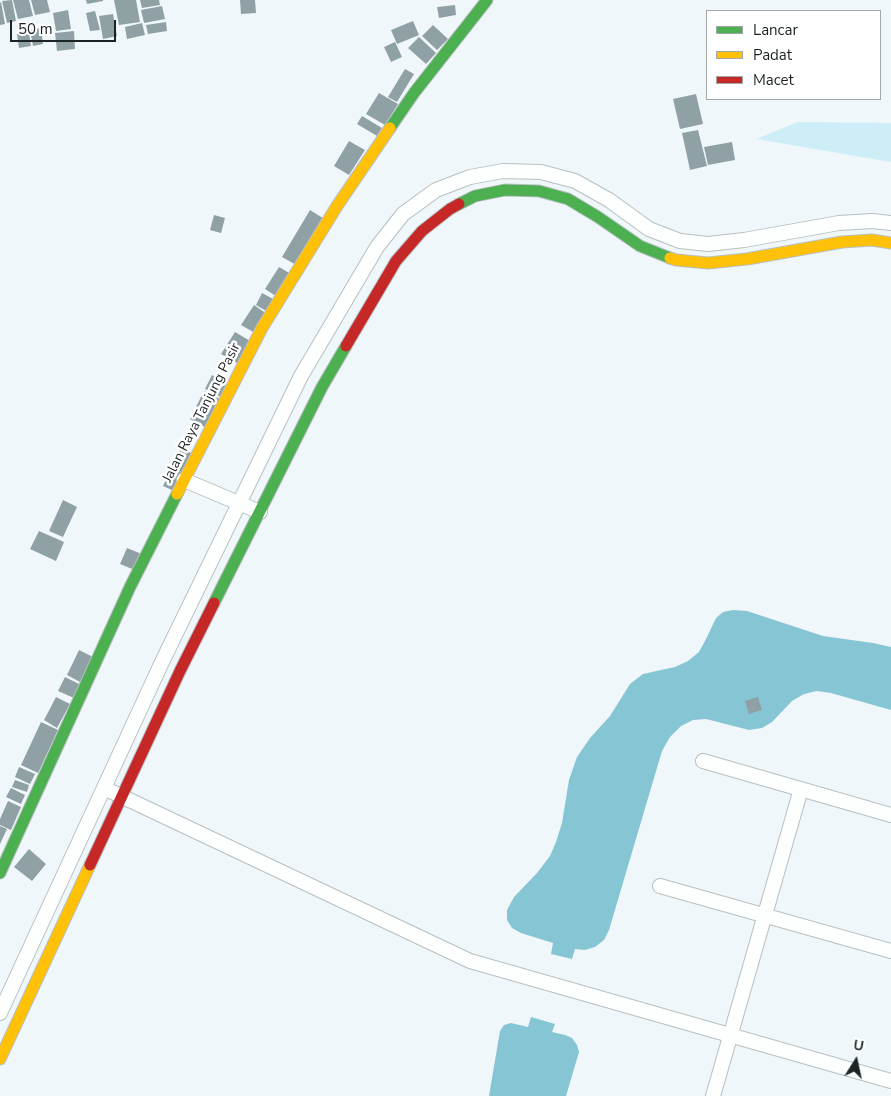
<!DOCTYPE html>
<style>
body{margin:0}
#map{position:relative;width:891px;height:1096px;overflow:hidden;background:#eff7fa;font-family:"Nunito Sans",sans-serif}
canvas{display:block}
.legend{position:absolute;left:706px;top:10px;width:175px;height:90px;box-sizing:border-box;background:#fff;border:1px solid #a4a7a8;margin:0;padding:6px 9px;list-style:none;font-size:15px;color:#1b2325}
.legend li{display:flex;align-items:center;gap:10px;height:25px}
.legend b{width:25px;border:1px solid #a4a7a8}
.north{position:absolute;left:831px;top:1036px;width:50px;height:50px;-webkit-text-stroke:4px #fff;paint-order:stroke;rotate:10deg;font-size:14px;font-weight:700;line-height:20px;text-align:center;color:#1b2325}
.north::after{content:'';display:block;margin:auto;width:18px;height:22px;background:#1b2325;clip-path:polygon(50% 0,100% 100%,50% 72%,0 100%)}
.scale{position:absolute;left:10px;top:20px;width:106px;height:22px;box-sizing:border-box;border:2px solid #1b2325;border-top:0;padding-left:6px;font-size:15px;line-height:18px;white-space:nowrap;color:#1b2325;-webkit-text-stroke:4px #fff;paint-order:stroke}
</style>
<div id="map">
<canvas width="891" height="1096"></canvas>
<ul class="legend">
<li><b style="height:6px;background:#4caf50"></b>Lancar</li>
<li><b style="height:6px;background:#ffc107"></b>Padat</li>
<li><b style="height:6px;background:#c62828"></b>Macet</li>
</ul>
<div class="north">U</div>
<div class="scale">50 m</div>
</div>
<script>
const context = document.querySelector('canvas').getContext('2d');
context.lineJoin = 'round';
function paint(path, color) {
  context.fillStyle = color;
  context.fill(path, 'evenodd');
}
function toPath(rows) {
  const path = new Path2D();
  for (const r of rows) {
    path.moveTo(r[0], r[1]);
    for (let i = 2; i < r.length; i += 2) path.lineTo(r[i], r[i + 1]);
  }
  return path;
}
function stroke(path, color, width, dash) {
  context.strokeStyle = color;
  context.lineWidth = width;
  context.lineCap = dash ? 'butt' : 'round';
  context.setLineDash(dash || []);
  context.stroke(path);
}
function write(font, color, halo, rows, align = 'center') {
  context.font = font + ' "Nunito Sans",sans-serif';
  context.lineWidth = 5;
  context.setLineDash([]);
  context.textBaseline = 'middle';
  context.strokeStyle = halo;
  context.fillStyle = color;
  for (const [text, x, y, turn = 0] of rows) {
    context.save();
    context.translate(x, y);
    context.rotate((+turn || 0) * Math.PI / 180);
    context.textAlign = isNaN(turn) ? turn : align;
    if (halo) context.strokeText(text, 0, 0);
    context.fillText(text, 0, 0);
    context.restore();
  }
}
const green = toPath([
 [798,122,891,123,891,162,756,139]
]);
const water = toPath([
 [733,610,747,611,823,636,873,643,891,647,891,710,831,693,817,691,804,694,792,701,772,722,762,728,749,730,706,719,693,720,681,726,670,737,662,751,609,930,604,940,595,947,585,950,575,949,572,959,551,954,553,943,521,933,512,928,507,920,507,910,514,897,537,873,550,856,556,842,562,823,569,780,577,757,590,738,610,716,630,684,643,674,675,667,688,661,699,652,707,637,716,618,723,612],
 [531,1017,555,1024,552,1032,565,1035,572,1038,577,1045,579,1052,566,1096,489,1096,500,1031,504,1025,511,1023,528,1027]
]);
const building = toPath([
 [12,0,16,21,7,23,2,1],
 [13,0,29,0,33,16,18,19],
 [31,0,47,0,50,12,35,15],
 [86,0,103,0,103,1,87,4],
 [114,0,136,0,140,22,119,25],
 [140,0,159,0,160,5,142,8],
 [240,0,255,0,256,13,241,14],
 [1,2,5,24,0,25,0,3],
 [455,5,456,15,439,18,437,7],
 [162,6,165,19,144,23,141,10],
 [68,10,71,29,56,31,53,13],
 [95,11,100,30,90,31,86,13],
 [113,14,117,36,103,39,99,16],
 [413,21,419,35,397,44,391,30],
 [166,22,167,31,148,34,146,25],
 [142,23,145,35,127,39,125,27],
 [433,25,448,39,437,50,422,36],
 [41,28,43,44,33,46,30,30],
 [74,31,75,49,57,51,55,33],
 [29,32,31,46,19,48,17,34],
 [419,37,436,53,426,64,408,48],
 [395,42,402,57,391,62,384,47],
 [405,69,414,74,397,102,388,97],
 [379,93,398,104,385,125,366,114],
 [696,94,703,124,680,129,673,99],
 [362,116,382,128,377,136,357,124],
 [698,130,707,166,690,170,682,133],
 [349,141,365,150,349,175,334,166],
 [732,142,735,160,708,165,704,147],
 [310,210,326,220,298,266,282,257],
 [214,215,225,218,221,233,210,230],
 [279,267,293,275,279,298,265,289],
 [262,293,275,300,268,312,256,305],
 [254,305,267,314,255,333,241,325],
 [235,332,252,342,239,364,221,354],
 [212,375,228,384,221,397,205,389],
 [204,391,220,399,205,427,190,419],
 [181,448,191,453,174,491,163,486],
 [63,500,77,507,63,537,49,531],
 [39,531,64,542,56,561,30,549],
 [127,548,144,555,137,571,120,564],
 [79,650,95,658,82,683,67,675],
 [65,677,81,685,74,698,58,691],
 [56,697,70,704,57,728,44,720],
 [758,697,762,710,749,714,745,701],
 [41,722,58,730,38,773,21,765],
 [19,767,35,774,30,784,15,777],
 [15,780,29,785,27,792,12,787],
 [11,788,25,795,21,804,6,797],
 [8,801,21,807,11,830,0,825,0,819],
 [0,826,7,829,0,844],
 [29,849,46,864,32,881,14,867]
]);
const street = toPath([
 [184,480,260,512],
 [703,761,891,815],
 [104,788,470,961,891,1081],
 [660,886,891,951],
 [0,1013,162,662,301,376,377,247,403,214,436,190,470,177,503,171,541,172,575,181,609,200,649,229,680,241,708,244,744,240,839,223,872,221,891,223],
 [713,1096,801,789]
]);
const fast = toPath([
 [390,128,414,93,487,0],
 [459,204,475,196,505,190,539,191,568,199,598,217,640,246,670,258],
 [214,603,322,387,346,346],
 [0,873,130,587,177,494]
]);
const slow = toPath([
 [670,258,676,260,708,263,747,259,842,242,872,240,891,243],
 [177,494,262,328,337,206,390,128],
 [0,1059,90,865]
]);
const jam = toPath([
 [346,346,396,261,422,231,450,209,459,204],
 [90,865,180,671,214,603]
]);
const streetNames = [
 ["Jalan Raya Tanjung Pasir",202,413,-63]
];
paint(green, '#cdeef7');
paint(water, '#85c5d4');
paint(building, '#90a1a6');
stroke(street, '#b8bfc1', 16);
stroke(fast, '#b8bfc1', 13);
stroke(slow, '#b8bfc1', 13);
stroke(jam, '#b8bfc1', 13);
stroke(street, '#fdfefe', 14);
stroke(fast, '#4caf50', 11);
stroke(slow, '#ffc107', 11);
stroke(jam, '#c62828', 11);
write('14px', '#1b2325', '#fff', streetNames);
</script>
